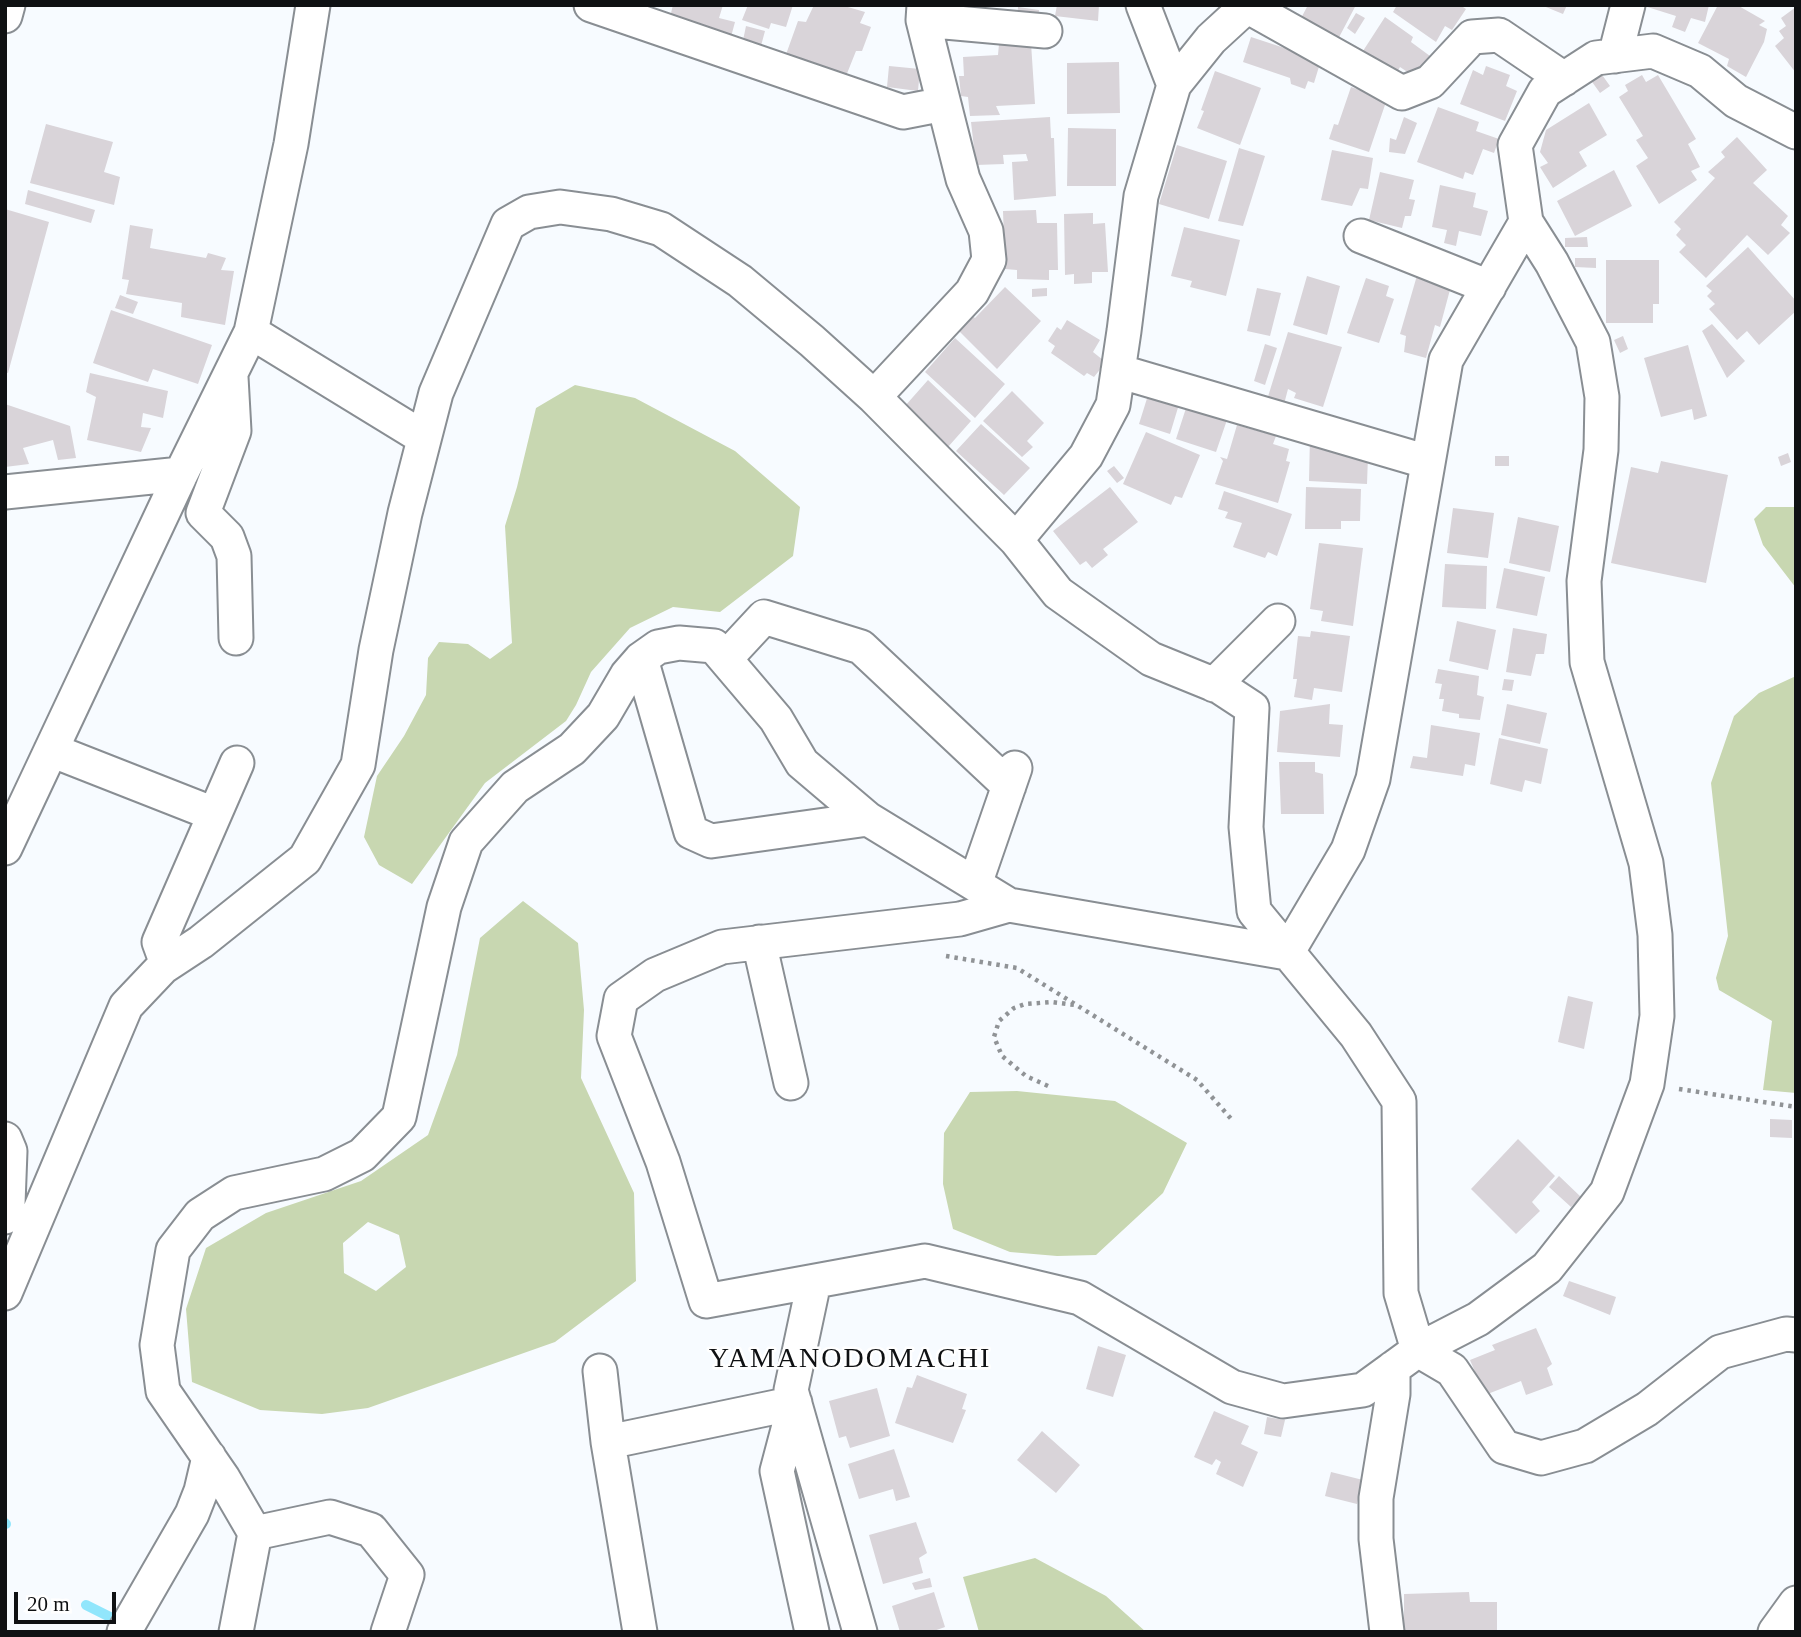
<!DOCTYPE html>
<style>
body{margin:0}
#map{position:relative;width:1801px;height:1637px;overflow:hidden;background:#f7fbff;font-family:"Times New Roman",serif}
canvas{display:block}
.frame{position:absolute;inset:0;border:7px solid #0f1113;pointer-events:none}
.scale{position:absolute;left:14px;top:1592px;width:102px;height:32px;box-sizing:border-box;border:4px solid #0f1113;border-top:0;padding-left:9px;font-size:21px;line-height:24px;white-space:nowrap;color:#0f1113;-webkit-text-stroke:5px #fff;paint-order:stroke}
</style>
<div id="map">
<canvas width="1801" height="1637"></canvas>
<div class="frame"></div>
<div class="scale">20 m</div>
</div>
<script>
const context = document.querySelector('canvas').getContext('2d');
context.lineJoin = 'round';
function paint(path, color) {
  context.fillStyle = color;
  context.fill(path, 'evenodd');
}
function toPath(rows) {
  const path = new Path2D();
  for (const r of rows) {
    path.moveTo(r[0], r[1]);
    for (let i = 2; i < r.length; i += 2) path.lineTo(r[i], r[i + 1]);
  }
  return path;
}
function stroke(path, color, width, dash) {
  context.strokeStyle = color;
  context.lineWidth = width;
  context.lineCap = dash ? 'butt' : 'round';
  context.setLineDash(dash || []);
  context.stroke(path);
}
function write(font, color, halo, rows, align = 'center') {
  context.font = font + ' "Times New Roman",serif';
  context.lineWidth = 5;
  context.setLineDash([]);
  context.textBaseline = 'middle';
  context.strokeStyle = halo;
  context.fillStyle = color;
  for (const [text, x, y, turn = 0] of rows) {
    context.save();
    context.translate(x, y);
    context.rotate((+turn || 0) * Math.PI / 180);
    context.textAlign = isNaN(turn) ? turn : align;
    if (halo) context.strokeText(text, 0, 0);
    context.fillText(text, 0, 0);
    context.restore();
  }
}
const green = toPath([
 [575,385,635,398,735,451,800,507,793,556,720,612,673,607,630,628,591,672,576,705,566,721,485,783,412,884,379,865,364,837,377,776,404,736,426,695,428,658,439,642,468,644,490,659,512,643,505,526,517,487,536,408],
 [1766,507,1796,507,1796,588,1763,545,1754,519],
 [1796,676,1796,1093,1763,1090,1772,1021,1719,990,1716,978,1728,936,1711,783,1734,716,1759,693],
 [523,901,578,943,584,1010,581,1078,634,1193,636,1281,555,1342,368,1408,322,1414,260,1410,192,1382,186,1309,206,1248,266,1213,361,1181,428,1135,457,1055,480,938],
 [368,1222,399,1235,406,1267,376,1291,344,1273,343,1243],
 [1017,1091,1115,1101,1187,1143,1163,1193,1096,1255,1057,1256,1010,1252,953,1229,943,1184,944,1133,970,1092],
 [1035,1558,1106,1596,1146,1632,979,1632,963,1577]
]);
const stream = toPath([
 [5,1523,6,1524],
 [86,1605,118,1621]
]);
const building = toPath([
 [673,5,723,5,719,18,735,22,728,48,668,25],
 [748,5,793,5,786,27,771,23,769,29,742,20],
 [814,5,841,5,865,12,860,23,871,27,862,51,856,51,844,81,784,60,798,21,806,22],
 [1057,5,1099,5,1098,21,1055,16],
 [1308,5,1356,5,1336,43,1299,22],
 [1397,5,1460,5,1466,9,1452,30,1445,26,1436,42,1393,12],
 [1541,5,1567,5,1563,14],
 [1641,5,1709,5,1705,22,1691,18,1685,32,1672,27,1676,16],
 [1718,5,1737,5,1765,21,1759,25,1767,29,1764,42,1746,77,1727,66,1729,59,1698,43],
 [1018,7,1039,10,1038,25,1017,23],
 [1796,7,1796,73,1775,46,1784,38,1779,31,1786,26,1781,18],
 [1356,13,1365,18,1355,34,1347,28],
 [1385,17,1413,37,1411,42,1430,56,1412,75,1400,67,1396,74,1363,51],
 [746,26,765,31,758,57,741,50],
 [1251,37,1321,60,1314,83,1308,81,1305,89,1291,84,1290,78,1243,62],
 [1031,43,1035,104,996,106,1000,115,970,116,968,97,961,96,959,76,964,76,963,57,998,55,999,44],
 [1119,62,1120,113,1067,114,1067,63],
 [889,66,920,69,918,91,887,87],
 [1486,66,1510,75,1506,86,1517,91,1505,121,1460,104,1473,70,1483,75],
 [1215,71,1261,88,1240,145,1197,128,1204,111,1201,110],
 [1600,72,1610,86,1600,93,1590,79],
 [1642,75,1646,82,1658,75,1696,139,1688,144,1700,167,1691,171,1697,180,1659,204,1636,166,1648,158,1636,140,1643,136,1619,97,1628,91,1625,85],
 [1351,87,1387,99,1369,152,1329,139,1334,124,1338,125],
 [1589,103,1607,135,1579,152,1587,166,1553,188,1540,167,1548,163,1540,152,1546,130],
 [1438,107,1479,122,1476,131,1499,139,1494,153,1483,149,1473,175,1465,172,1463,179,1417,162],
 [1050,117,1051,138,1054,138,1056,196,1014,200,1012,162,1028,161,1026,154,1003,155,1004,164,976,165,971,122],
 [1404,117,1417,123,1405,154,1389,152,1390,138,1396,140],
 [46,124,113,142,104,172,120,177,114,205,30,183],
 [1068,128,1116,129,1116,186,1067,186],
 [1737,137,1767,170,1753,183,1788,216,1781,225,1790,233,1768,255,1747,235,1706,278,1679,252,1686,245,1676,235,1681,229,1674,222,1715,178,1708,172,1725,157,1721,152],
 [1177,145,1227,161,1209,219,1159,204],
 [1239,148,1265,156,1243,226,1218,221],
 [1332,150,1373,158,1368,189,1360,188,1352,206,1321,200],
 [1614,170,1632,206,1575,236,1557,201],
 [1380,172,1414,180,1409,199,1415,200,1411,216,1405,216,1402,228,1369,220],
 [1440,185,1476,193,1473,207,1488,211,1481,236,1459,231,1456,246,1444,243,1447,230,1432,227],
 [28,190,95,210,91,223,25,204],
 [5,209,49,222,8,373,5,372],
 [1036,210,1037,223,1057,223,1058,270,1049,270,1049,280,1017,279,1017,270,1005,269,1003,211],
 [1093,213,1093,224,1105,223,1108,272,1092,272,1092,283,1074,284,1074,274,1065,275,1064,214],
 [130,225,153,229,150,248,206,258,208,253,226,258,221,270,234,271,225,325,181,317,182,303,126,294,129,280,122,279],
 [1184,227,1240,240,1226,296,1190,287,1192,281,1171,276],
 [1587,237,1588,247,1565,247,1565,238],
 [1748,247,1796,301,1796,311,1759,345,1747,331,1737,340,1709,309,1715,304,1707,296,1712,291,1706,286],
 [1575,258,1596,258,1596,268,1575,267],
 [1606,260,1659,260,1659,304,1653,304,1653,323,1606,323],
 [1418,272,1451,286,1440,327,1435,325,1426,358,1404,352,1406,336,1400,334],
 [1307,276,1340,286,1327,335,1293,325],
 [1366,278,1389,286,1386,296,1394,299,1379,343,1347,333],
 [1005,287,1041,321,997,369,956,328,969,313,975,318],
 [1047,288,1047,296,1032,297,1032,289],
 [1257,288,1281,293,1270,336,1247,331],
 [120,295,138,302,133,314,115,308],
 [111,310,212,345,198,384,153,369,148,382,93,363],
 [1067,320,1100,340,1093,352,1103,360,1102,367,1094,377,1087,373,1084,376,1051,353,1055,346,1048,341,1057,327,1061,330],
 [1712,324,1745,361,1727,378,1702,331],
 [1288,332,1342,347,1323,407,1294,398,1296,393,1288,389,1283,408,1266,403],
 [1623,336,1628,349,1620,353,1614,340],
 [955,338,1005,384,975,418,925,372],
 [1265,344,1277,348,1265,385,1254,381],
 [1688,345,1707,416,1694,420,1692,409,1661,417,1644,358],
 [90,373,168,391,163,418,143,413,141,427,151,428,141,452,87,440,96,397,86,392],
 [928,380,971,421,948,447,905,406],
 [1012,391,1044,423,1027,441,1033,447,1022,457,983,421],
 [1149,392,1180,401,1170,434,1139,424],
 [5,404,70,426,76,458,58,460,53,440,23,448,29,464,5,467],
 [1187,405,1229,414,1216,452,1176,439],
 [981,424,1030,468,1004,495,956,451],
 [1237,425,1276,436,1273,444,1289,449,1286,461,1290,462,1278,503,1215,484,1223,461,1220,457,1227,459],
 [1146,432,1200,455,1182,498,1175,496,1171,505,1123,484],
 [1310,436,1368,456,1367,484,1309,481],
 [1788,453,1791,462,1781,466,1778,457],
 [1495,456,1509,456,1509,466,1495,466],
 [1661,461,1728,475,1706,583,1611,563,1631,467,1658,473],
 [1114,466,1124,478,1117,483,1107,471],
 [1110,487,1138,522,1103,549,1108,555,1092,568,1086,561,1080,565,1053,531],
 [1306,487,1361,489,1360,521,1341,521,1341,529,1305,529],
 [1224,491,1292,514,1277,556,1268,552,1265,558,1233,547,1242,523,1225,518,1228,512,1218,509],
 [1453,508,1494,513,1488,558,1447,553],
 [1518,517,1559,526,1550,572,1509,563],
 [1319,543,1363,548,1353,626,1321,621,1323,611,1310,609],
 [1445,564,1487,566,1486,609,1442,607],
 [1504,568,1545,577,1537,616,1496,608],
 [1457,621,1496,630,1488,670,1449,661],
 [1513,628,1547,634,1544,654,1536,654,1531,676,1506,672],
 [1311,631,1350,636,1342,692,1314,688,1312,700,1294,697,1297,679,1293,679,1298,636,1310,637],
 [1438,669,1479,676,1477,695,1484,697,1480,720,1459,718,1459,714,1442,711,1444,699,1439,699,1442,684,1435,683],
 [1504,679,1514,680,1512,691,1502,690],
 [1330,704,1329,724,1343,725,1340,757,1277,752,1280,711],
 [1507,704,1547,713,1540,744,1501,735],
 [1431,725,1480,733,1475,766,1465,764,1463,776,1410,768,1413,756,1427,758],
 [1499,738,1548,749,1541,784,1525,780,1522,792,1490,784],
 [1279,762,1315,762,1315,772,1323,774,1324,814,1281,814],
 [1568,996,1593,1002,1584,1049,1558,1042],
 [1770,1119,1792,1120,1792,1138,1770,1137],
 [1518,1139,1555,1176,1532,1202,1540,1211,1516,1234,1471,1189],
 [1559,1176,1581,1197,1571,1207,1549,1187],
 [1569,1281,1616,1297,1610,1315,1563,1296],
 [1536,1328,1552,1364,1547,1368,1553,1385,1526,1395,1521,1381,1485,1395,1470,1360,1495,1350,1492,1345],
 [1098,1346,1126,1355,1113,1397,1086,1389],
 [917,1375,967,1394,962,1409,966,1410,953,1443,895,1423,907,1387,912,1388],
 [877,1388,890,1436,850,1448,846,1436,839,1438,829,1401],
 [1214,1411,1249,1426,1241,1444,1258,1452,1243,1487,1216,1474,1221,1462,1216,1459,1212,1465,1194,1457],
 [1267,1417,1285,1420,1281,1437,1264,1434],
 [1042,1431,1080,1465,1056,1493,1017,1460],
 [894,1449,910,1497,896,1501,893,1489,859,1499,848,1464],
 [1331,1472,1363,1480,1357,1504,1325,1496],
 [916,1522,927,1553,919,1558,923,1573,883,1584,869,1535],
 [930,1578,932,1587,915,1590,912,1583],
 [934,1592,945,1627,931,1632,900,1632,892,1606],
 [1469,1592,1470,1602,1497,1602,1497,1632,1404,1632,1404,1594]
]);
const path = toPath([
 [946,956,1017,968,1197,1080,1233,1121],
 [1048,1086,1026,1076,1002,1056,994,1037,999,1021,1014,1008,1025,1004,1052,1002,1075,1005],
 [1679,1089,1796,1107]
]);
const minor = toPath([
 [591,5,903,112,944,104],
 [1143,5,1174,85],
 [1247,6,1402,93,1430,82,1472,37,1499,35,1564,79],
 [5,16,8,5],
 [923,20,1045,31],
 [1615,56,1628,5],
 [1361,236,1489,287],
 [251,332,424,438],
 [1118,371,1428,462],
 [231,377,234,431,203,513,227,537,234,556,236,638],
 [874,397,972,292,989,260,986,231,963,179,944,104,923,20,924,5],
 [5,492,181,474],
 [1016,540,1086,456,1113,405,1124,331,1141,196,1174,85,1211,39,1248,5],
 [641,659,691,832,711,841,868,819],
 [725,659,764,617,861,647,1009,786],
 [1214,685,1278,621],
 [51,750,214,814],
 [5,848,181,474,251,332,291,144,313,5],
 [975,884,1015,768],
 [1009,905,960,919,722,947,655,975,621,999,614,1036,663,1162,706,1301,925,1261,1080,1298,1232,1387,1283,1401,1363,1390,1418,1350,1478,1319,1547,1268,1607,1192,1647,1084,1657,1016,1655,935,1646,863,1587,662,1584,581,1601,450,1602,397,1593,342,1552,263,1526,222,1515,145,1545,91,1596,58,1653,51,1700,71,1736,101,1796,132],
 [759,942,791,1083],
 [1287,953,1348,850,1373,779,1446,360,1526,222],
 [167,964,159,942,237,763],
 [5,1139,10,1151,8,1204,5,1217],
 [814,1282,791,1390,860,1632],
 [5,1293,126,1006,163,967,201,942,305,859,358,765,376,650,405,513,436,393,508,224,529,212,560,207,611,214,661,229,740,281,812,341,874,397,1016,540,1058,593,1151,659,1220,687,1252,708,1246,827,1254,911,1356,1035,1399,1101,1401,1293,1418,1350,1452,1370,1504,1447,1541,1458,1585,1446,1647,1409,1720,1352,1786,1334,1796,1335],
 [600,1371,608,1442,640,1632],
 [608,1442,795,1403,777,1471,812,1632],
 [255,1533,330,1517,371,1530,407,1575,388,1632],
 [124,1632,192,1514,201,1491,209,1457],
 [236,1632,255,1533,223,1478,163,1391,157,1345,173,1250,200,1215,234,1193,324,1174,362,1155,399,1117,444,907,466,842,515,787,572,749,603,716,627,675,641,659,658,647,679,643,714,646,776,719,802,763,868,819,1009,905,1287,953],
 [1387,1632,1376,1539,1376,1498,1393,1394,1393,1368],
 [1775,1632,1796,1603]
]);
const quarterNames = [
 ["YAMANODOMACHI",850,1360]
];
paint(green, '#c8d7b1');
stroke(stream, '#91e6fc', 10);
paint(building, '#d9d4d9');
stroke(minor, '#898e93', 37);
stroke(path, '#909396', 4.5, [3.5, 5]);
stroke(minor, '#fff', 33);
context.letterSpacing = '2px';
write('28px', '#0f1113', '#fff', quarterNames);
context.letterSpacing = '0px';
</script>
